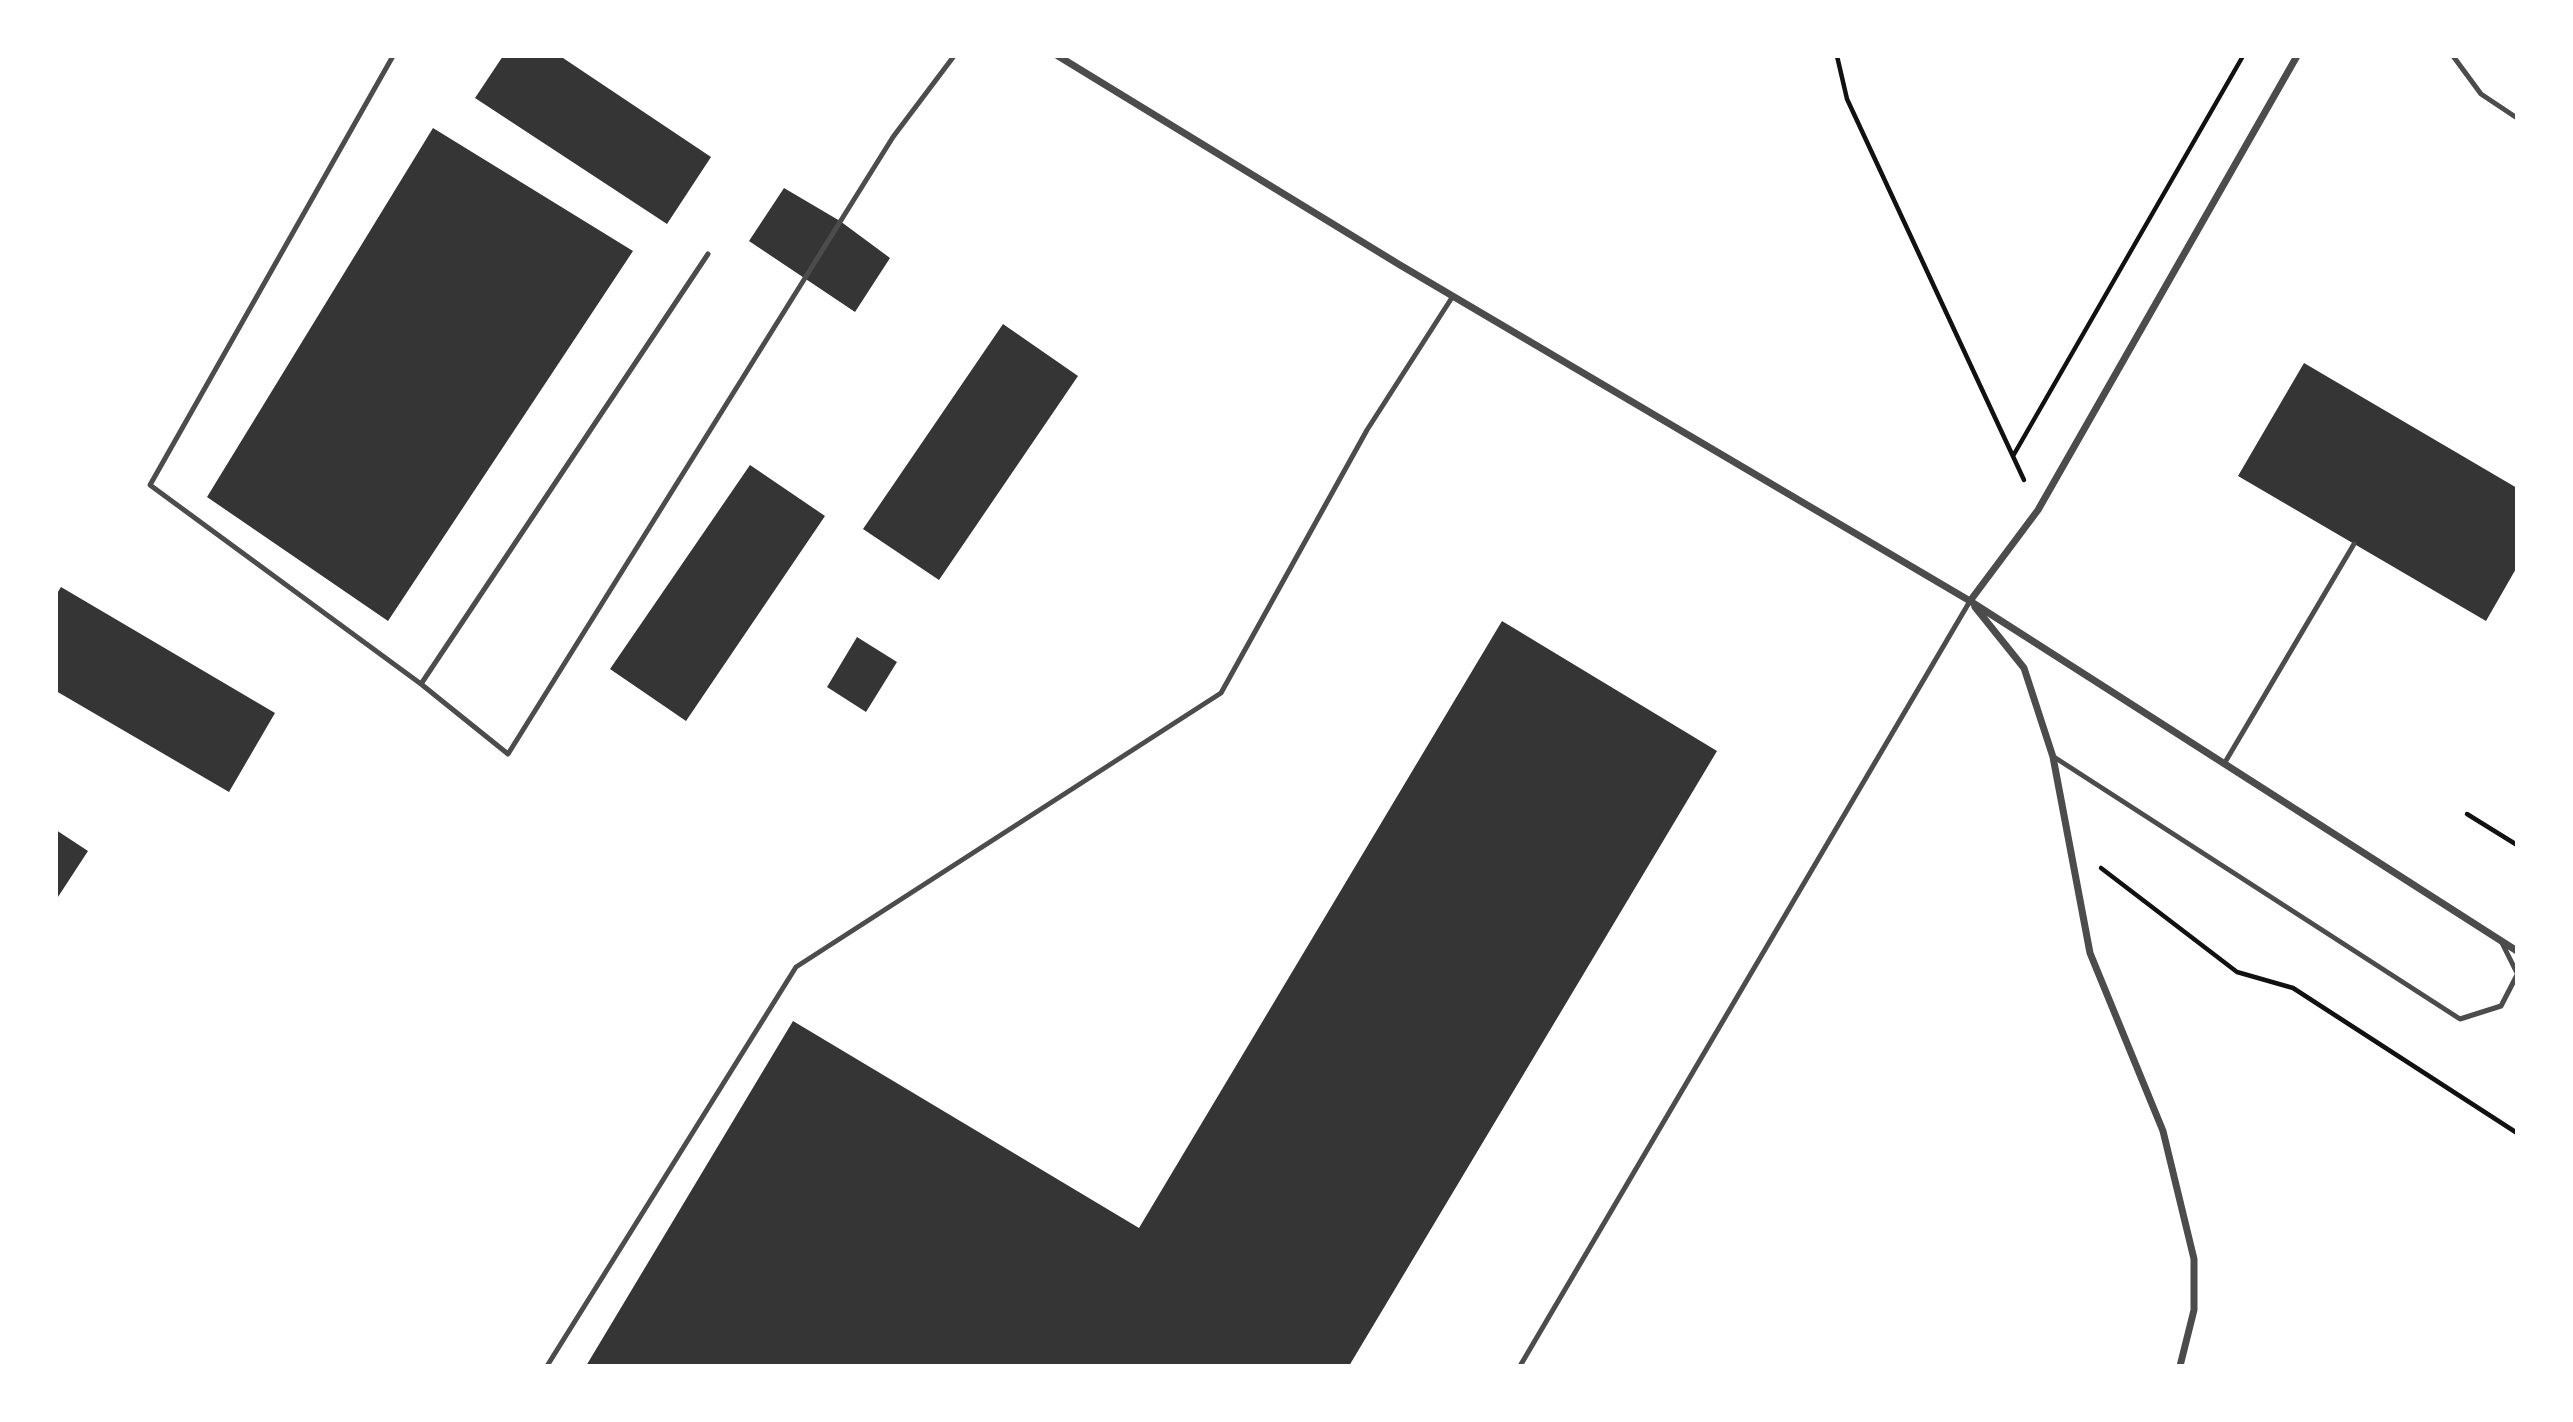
<!DOCTYPE html>
<style>
body{margin:0}
#map{position:relative;width:2573px;height:1422px;overflow:hidden;background:#fff;font-family:Commissioner,sans-serif}
canvas{display:block}
.frame{position:absolute;inset:0;border:58px solid #fff;pointer-events:none}
</style>
<div id="map">
<canvas width="2573" height="1422"></canvas>
<div class="frame"></div>
</div>
<script>
const context = document.querySelector('canvas').getContext('2d');
context.lineJoin = 'round';
function paint(path, color) {
  context.fillStyle = color;
  context.fill(path, 'evenodd');
}
function toPath(rows) {
  const path = new Path2D();
  for (const r of rows) {
    path.moveTo(r[0], r[1]);
    for (let i = 2; i < r.length; i += 2) path.lineTo(r[i], r[i + 1]);
  }
  return path;
}
function stroke(path, color, width, dash) {
  context.strokeStyle = color;
  context.lineWidth = width;
  context.lineCap = dash ? 'butt' : 'round';
  context.setLineDash(dash || []);
  context.stroke(path);
}
const building = toPath([
 [503,56,560,56,711,157,667,224,475,98],
 [433,128,633,251,388,621,207,497],
 [784,188,840,221,890,258,855,312,749,241],
 [1003,324,1078,376,939,580,863,529],
 [2304,363,2517,488,2517,567,2486,621,2238,476],
 [750,465,825,516,686,721,610,669],
 [61,587,275,713,229,792,56,691,56,595],
 [1502,621,1717,751,1349,1366,586,1366,793,1021,1139,1228],
 [857,637,897,662,866,712,827,687],
 [56,830,88,851,56,900]
]);
const path = toPath([
 [1837,56,1847,99,2024,480],
 [2013,456,2243,56],
 [2467,814,2517,845],
 [2101,868,2237,972,2293,988,2517,1133]
]);
const service = toPath([
 [393,56,150,485,421,684,708,254],
 [2453,56,2481,94,2517,118],
 [421,684,508,754,893,137,954,56],
 [2054,757,2460,1019,2501,1006,2517,975],
 [2224,764,2354,544],
 [2501,941,2517,973],
 [547,1366,796,967,1221,693,1367,430,1453,296],
 [1520,1366,1970,601]
]);
const minor = toPath([
 [1058,56,1400,265,1970,601,2517,951],
 [1970,601,2038,510,2297,56],
 [1975,607,2024,668,2053,757,2090,953,2163,1131,2194,1259,2194,1310,2180,1366]
]);
paint(building, '#353535');
stroke(path, '#111', 4.5);
stroke(service, '#4c4c4c', 5);
stroke(minor, '#4c4c4c', 7);
</script>
